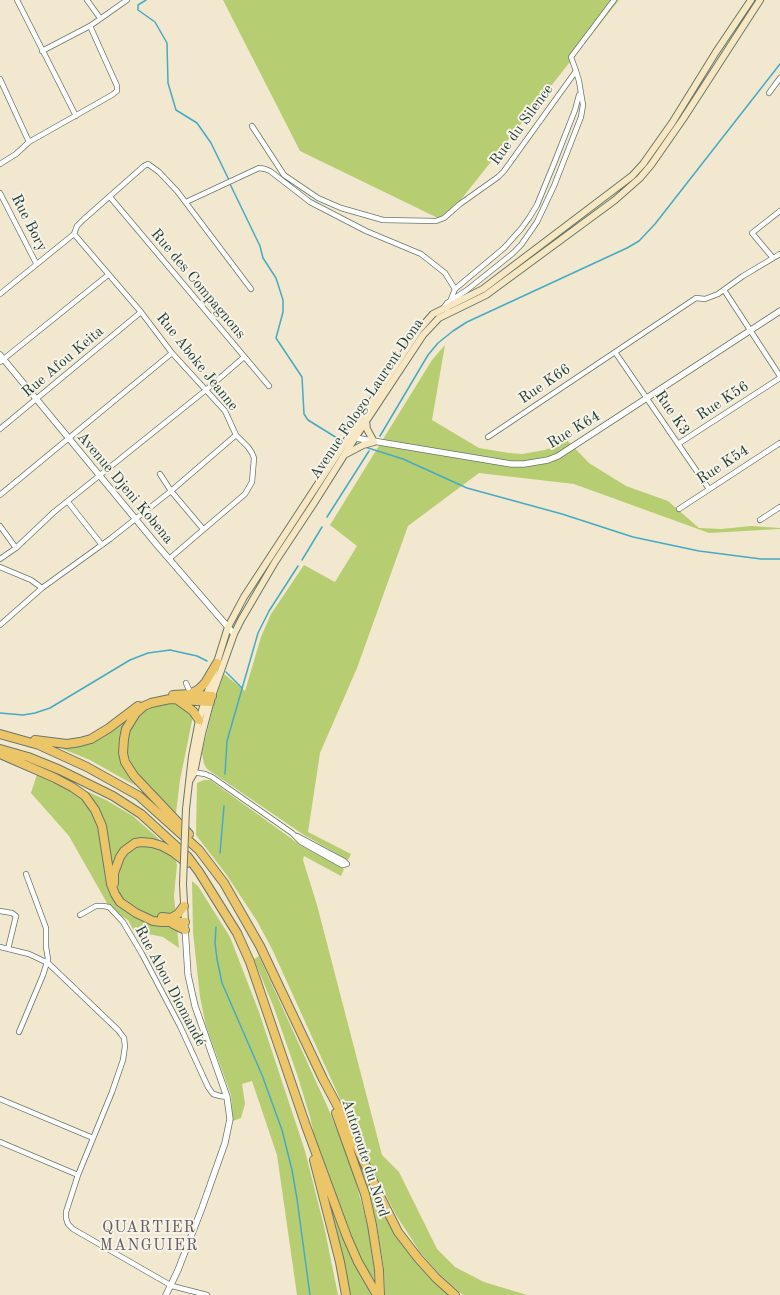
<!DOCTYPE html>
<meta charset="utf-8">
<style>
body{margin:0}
canvas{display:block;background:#f2e7cf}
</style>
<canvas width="780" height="1295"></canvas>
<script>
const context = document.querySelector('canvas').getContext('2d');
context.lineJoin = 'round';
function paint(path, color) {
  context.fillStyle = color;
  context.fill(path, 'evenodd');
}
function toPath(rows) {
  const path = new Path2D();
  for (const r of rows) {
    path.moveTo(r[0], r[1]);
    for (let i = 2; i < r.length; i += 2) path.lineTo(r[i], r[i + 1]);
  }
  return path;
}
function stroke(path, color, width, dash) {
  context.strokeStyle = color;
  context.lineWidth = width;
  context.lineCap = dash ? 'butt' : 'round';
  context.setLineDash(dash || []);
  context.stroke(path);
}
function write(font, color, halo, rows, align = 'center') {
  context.font = font + ' "Old Standard TT",serif';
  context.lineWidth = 4;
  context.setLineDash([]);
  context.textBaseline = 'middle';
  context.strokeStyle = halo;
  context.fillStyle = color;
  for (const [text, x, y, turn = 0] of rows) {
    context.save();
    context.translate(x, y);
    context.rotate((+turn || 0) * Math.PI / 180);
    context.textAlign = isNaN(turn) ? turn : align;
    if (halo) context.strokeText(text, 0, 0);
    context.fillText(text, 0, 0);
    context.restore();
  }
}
const green = toPath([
 [223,0,619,0,444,221,300,151],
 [445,345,432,420,479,448,509,453,522,454,545,450,555,446,565,438,589,463,626,486,668,501,699,528,721,529,751,526,780,528,780,529,709,533,574,484,479,473,408,526,357,668,320,753,308,832,351,854,348,860,304,835,207,769,204,764,202,753,214,703,224,674,245,691,261,637,271,614,304,565,335,582,357,546,330,525,432,360],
 [174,703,183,707,193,716,180,780,176,813,137,774,131,763,127,752,126,742,128,732,138,717,146,709,156,704],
 [124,721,119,747,121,763,130,779,136,786,90,760,58,747,79,746],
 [37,774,82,789,106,800,133,816,143,825,158,838,175,858,177,865,174,896,179,948,163,937,134,931,128,920,111,910,69,836,31,793],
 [204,780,210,780,299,844,344,869,341,876,304,856,303,860,317,905,382,1155,399,1172,437,1249,455,1267,484,1282,527,1295,463,1295,438,1273,420,1252,396,1215,366,1156,273,951,257,921,226,874,196,835,197,783],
 [192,881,198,886,230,937,259,1012,305,1151,324,1226,338,1295,297,1295,277,1155,252,1081,242,1084,245,1104,241,1118,233,1121,231,1095,206,1026,200,997,193,932],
 [259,956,328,1108,351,1165,368,1227,374,1270,375,1295,350,1295,310,1117,298,1077,274,1008,254,959],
 [359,1162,390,1220,433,1280,449,1295,385,1295,384,1269,377,1225,369,1193]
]);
const stream = toPath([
 [146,0,138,5,138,10,155,22,167,43,168,83,176,110,197,123,211,143,229,180],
 [230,184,260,246,263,258,276,278,283,300,283,312,276,338,302,377,304,414,308,420,337,438,345,440],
 [380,436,428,355,438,343,453,331,467,322,627,248,639,241,655,224,780,64],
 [365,447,403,459,467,488,562,514,633,537,699,551,761,559,780,559],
 [327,517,369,451],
 [302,560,322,527],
 [226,672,242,688],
 [0,713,23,715,35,713,50,708,130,660,148,653,170,650,197,656,207,661],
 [225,774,227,741,258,633,269,611,298,566],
 [220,853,224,806],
 [216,927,215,943,217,959,222,983,262,1075,282,1130,292,1170,297,1199,310,1295]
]);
const minor = toPath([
 [17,0,76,116],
 [87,0,100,18],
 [42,51,90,26,127,0],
 [0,79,29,142],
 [769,93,780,78],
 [252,126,284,175,318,198,341,208,383,220,436,221,444,218,460,204,498,177,504,171,576,71,571,57,614,0],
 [0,164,16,154,29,142,112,95,117,91,117,86,90,26],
 [0,193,36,263],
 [110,197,269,386],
 [186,202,259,168,265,169,270,171,310,202,366,231,421,254,445,273,455,289],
 [74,234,141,312,172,353,225,411,236,435,248,447,252,453,254,458,252,482,245,494,169,559],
 [773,258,752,233,780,211],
 [724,290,780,376],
 [0,294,74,234,77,226,84,219,144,166,148,164,159,172,177,191,251,289],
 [451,299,455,289,504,248,521,229,529,218,537,205,555,161,575,110,579,95],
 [448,312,444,307,447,303,467,290,512,254,521,245,537,222,554,186,581,117,583,105,579,81,576,71],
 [615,352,709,489],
 [0,362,108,275],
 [0,429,141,312],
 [488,437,696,298,705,299,718,294,743,276,780,254],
 [678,444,780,378],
 [160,474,171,491,203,529],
 [0,495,172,353],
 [68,502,102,545],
 [679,509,780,443],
 [760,520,780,507],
 [0,526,16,548],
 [0,559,16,548,54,512,206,390,244,357],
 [0,567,31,580,42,588],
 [0,625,42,588,110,539,171,491,236,435],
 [186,683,191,694],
 [192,772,205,774,212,777,292,833,301,842,342,865,347,864],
 [297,836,344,861,347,864],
 [0,911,12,913,16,916,8,949],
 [80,915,96,906,103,906,109,907,123,922,142,954,180,1026,208,1087,213,1094,220,1096,227,1097],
 [0,947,29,954,48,963,118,1030,124,1038,125,1046,123,1060,112,1092,78,1175,66,1212,66,1218,68,1224,73,1229,172,1286,207,1295],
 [19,1032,43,975,48,959,46,947,46,928,26,874],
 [0,1099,93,1138],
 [0,1142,78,1175]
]);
const tertiary = toPath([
 [0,355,157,545,234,634],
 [351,436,355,438,511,464,524,464,548,460,558,456,780,311],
 [166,1295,178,1270,202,1208,225,1143,230,1119,227,1097,195,1006,188,975,185,927]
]);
const secondary = toPath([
 [346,454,363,445,374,442,367,429,366,421],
 [190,780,194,773,202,734,212,696,234,634,241,620,275,562,314,503,355,438,423,335,439,318,486,295,615,200,640,178,651,165,683,119,760,0],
 [186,809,192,756,199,720,228,627,235,614,244,597,418,331,433,314,483,289,632,176,643,164,672,123,716,52,751,0],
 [183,884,185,922]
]);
const motorway = toPath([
 [190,694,199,689,205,683,217,663],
 [173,695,190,694,212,696],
 [179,701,193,711,199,720],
 [0,734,39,745,87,767,139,796,199,850,224,883,260,946,323,1079,338,1107,381,1198,398,1232,418,1258,436,1278,455,1295],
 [35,740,67,744,80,742,91,739,109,728,138,706],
 [0,749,28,757,60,770,113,796,141,814,188,857,199,872,237,933,250,962,306,1126,347,1237,358,1262,377,1295],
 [0,754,55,778,72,787,85,796,95,810,102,826,111,884,115,894,120,902,136,913,153,921,162,922,185,922],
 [189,834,134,776,125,762,123,753,124,739,126,729,136,713,144,706,151,703,170,699,210,702],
 [114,883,114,873,120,857,124,851,135,843,142,842,152,843,162,846,173,852,187,863],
 [162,917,171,918,178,914,184,906],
 [173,924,185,930],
 [336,1113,365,1194,372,1225,379,1270,380,1295],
 [314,1160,340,1262,346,1295]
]);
const secondaryBridge = toPath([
 [183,884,186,809]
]);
const streetNames = [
 ["Rue du Silence",522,125,-54],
 ["Rue Bory",29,223,63],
 ["Rue des Compagnons",198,284,50],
 ["Rue Afou Keita",63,362,-40],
 ["Rue Aboke Jeanne",197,362,51],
 ["Rue K66",545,384,-34],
 ["Avenue Fologo Laurent Dona",367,399,-56],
 ["Rue K56",723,401,-33],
 ["Rue K3",672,413,56],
 ["Rue K64",574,430,-31],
 ["Rue K54",723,465,-33],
 ["Avenue Djeni Kobena",125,488,50],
 ["Rue Abou Diomandé",170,986,62],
 ["Autoroute du Nord",365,1158,72]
];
const neighbourhoodNames = [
 ["QUARTIER",149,1228],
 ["MANGUIER",149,1246]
];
paint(green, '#b7cd71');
stroke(stream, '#45abc5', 1.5);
stroke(minor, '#69786a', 6);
stroke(tertiary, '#69786a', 7);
stroke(secondary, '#69786a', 8);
stroke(motorway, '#69786a', 10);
stroke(minor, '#fff', 4.5);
stroke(tertiary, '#fff', 5.5);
stroke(secondary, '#f7e8c3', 6);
stroke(motorway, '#ecc569', 8);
stroke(secondaryBridge, '#69786a', 8, []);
stroke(secondaryBridge, '#f7e8c3', 6);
write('15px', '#1f3d34', '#f7f3e8', streetNames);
context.letterSpacing = '1px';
write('16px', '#665f62', '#f7f3e8', neighbourhoodNames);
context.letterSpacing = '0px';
</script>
